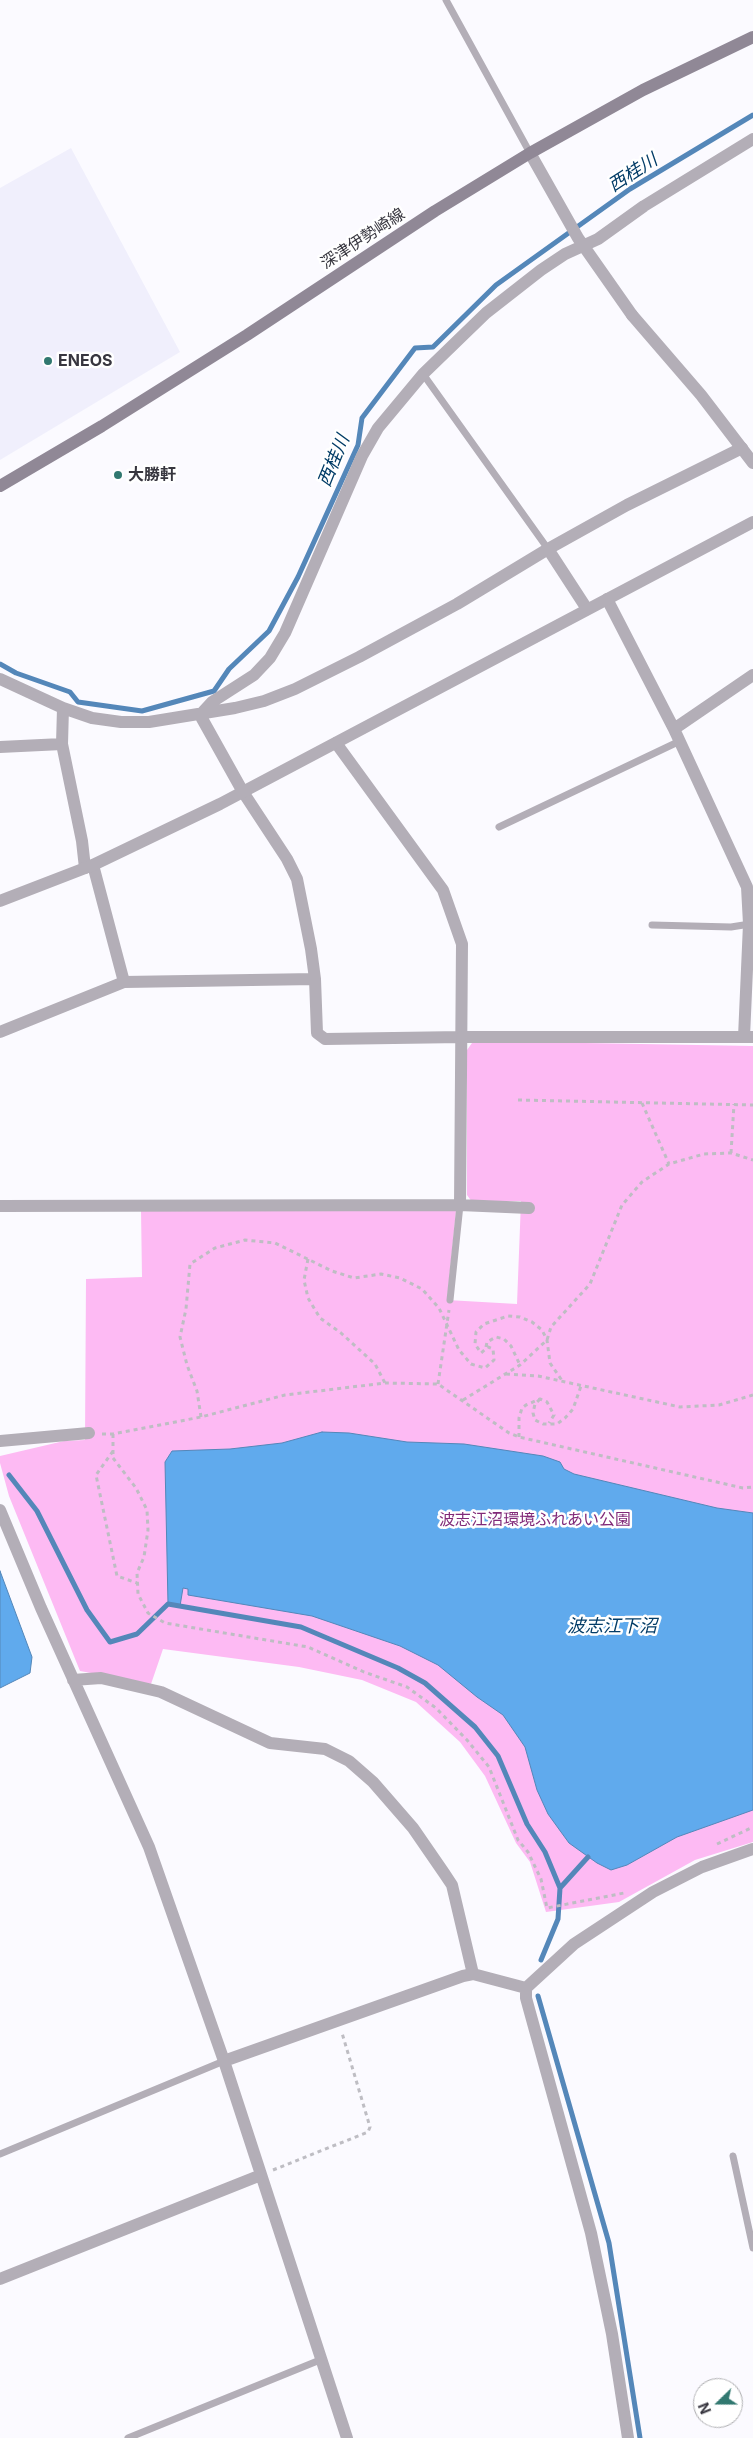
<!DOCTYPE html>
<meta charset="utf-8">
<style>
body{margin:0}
#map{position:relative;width:753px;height:2438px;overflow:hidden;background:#fbfaff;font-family:Inter,sans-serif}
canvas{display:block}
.north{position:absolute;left:693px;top:2378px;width:50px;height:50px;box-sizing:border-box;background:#fff;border:1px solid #afafb2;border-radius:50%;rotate:248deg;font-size:14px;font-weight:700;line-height:20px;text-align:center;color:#37363f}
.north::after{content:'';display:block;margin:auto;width:18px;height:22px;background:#317870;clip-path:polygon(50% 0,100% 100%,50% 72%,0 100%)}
</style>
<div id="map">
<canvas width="753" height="2438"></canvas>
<div class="north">N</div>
</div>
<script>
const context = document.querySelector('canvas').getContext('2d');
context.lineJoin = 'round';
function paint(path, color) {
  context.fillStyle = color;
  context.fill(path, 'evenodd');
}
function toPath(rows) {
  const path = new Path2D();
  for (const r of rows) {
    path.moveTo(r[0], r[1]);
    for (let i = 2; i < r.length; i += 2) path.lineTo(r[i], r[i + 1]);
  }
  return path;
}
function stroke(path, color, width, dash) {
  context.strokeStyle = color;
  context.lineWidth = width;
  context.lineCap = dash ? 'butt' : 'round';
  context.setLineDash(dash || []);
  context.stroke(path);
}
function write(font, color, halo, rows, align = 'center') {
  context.font = font + ' Inter,"Noto Sans JP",sans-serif';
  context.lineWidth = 5;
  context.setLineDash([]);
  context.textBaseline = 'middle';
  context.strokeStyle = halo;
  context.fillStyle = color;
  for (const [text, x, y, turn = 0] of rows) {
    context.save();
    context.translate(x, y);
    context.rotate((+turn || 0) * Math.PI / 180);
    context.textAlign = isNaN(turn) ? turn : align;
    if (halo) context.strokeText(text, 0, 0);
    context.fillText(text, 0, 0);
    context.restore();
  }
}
const built = toPath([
 [71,148,180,352,0,460,0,188]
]);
const green = toPath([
 [529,1042,753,1046,753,1842,695,1860,619,1902,546,1912,530,1862,516,1843,485,1776,460,1742,416,1702,362,1680,299,1667,163,1649,151,1684,80,1671,9,1496,0,1463,0,1456,64,1441,85,1440,86,1279,142,1277,141,1210,456,1211,447,1300,517,1304,521,1201,472,1202,467,1195,467,1050,472,1043]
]);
const water = toPath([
 [322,1432,349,1433,407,1442,464,1444,543,1456,560,1462,564,1469,574,1474,717,1508,753,1513,753,1810,677,1837,627,1865,611,1870,597,1863,569,1843,561,1832,548,1814,537,1790,525,1747,503,1715,477,1697,438,1665,400,1646,312,1616,188,1595,188,1589,183,1588,180,1606,168,1604,165,1462,172,1451,230,1449,282,1443,322,1432],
 [0,1571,32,1657,30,1673,0,1688,0,1571]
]);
const stream = toPath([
 [0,664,16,673,70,692,78,702,142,711,214,691,229,669,269,631,298,577,358,445,362,418,415,348,433,347,496,285,630,189,753,115],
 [9,1475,37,1511,87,1610,110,1642,137,1634,168,1604,301,1627,398,1668,425,1683,475,1727,498,1756,527,1824,545,1852,560,1888,558,1919,541,1960],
 [560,1888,588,1857],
 [538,1996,609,2243,640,2438]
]);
const path = toPath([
 [518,1100,753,1105],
 [642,1103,669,1164],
 [731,1153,734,1104],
 [308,1259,304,1280,308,1298,320,1318,341,1333,375,1364,385,1383],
 [486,1347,487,1342,496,1337,504,1339,511,1346,520,1365],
 [506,1374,538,1376,680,1407,719,1405,753,1395],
 [438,1384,449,1310],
 [540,1399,535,1404,533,1413,535,1420,543,1424,557,1424,565,1418,573,1409,581,1386],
 [463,1400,520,1365,547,1340,551,1327,590,1284,622,1205,642,1182,669,1164,704,1154,731,1153,753,1160],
 [201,1417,197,1391,187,1365,180,1337,186,1309,190,1264,215,1248,245,1240,275,1243,332,1271,354,1278,381,1274,400,1278,422,1289,439,1308,459,1350,471,1364,485,1368,494,1360,493,1349,488,1347,481,1353,475,1344,476,1332,484,1324,508,1316,520,1317,532,1322,542,1330,547,1340,550,1363,563,1382],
 [102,1434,113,1434,201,1417,285,1395,385,1383,438,1384,509,1433,519,1437,743,1488,753,1487],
 [113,1434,113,1458,136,1488,147,1510,148,1530,144,1557,137,1573,138,1594,148,1613,165,1623,308,1647,364,1672,407,1687,436,1708,467,1740,489,1767,518,1840,528,1852,541,1879,547,1908,624,1893],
 [519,1437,519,1418,522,1408,526,1405,540,1399,547,1402,554,1415,549,1423],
 [113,1451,96,1475,117,1576,137,1583],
 [717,1844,753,1827],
 [273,2170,368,2132,370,2127,342,2033]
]);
const service = toPath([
 [446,0,530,153],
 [423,374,548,549],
 [499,827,680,741],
 [652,925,731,927,750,924],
 [450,1300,460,1205],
 [0,2154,224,2061],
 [733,2156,753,2248],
 [128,2438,320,2360]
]);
const minor = toPath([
 [530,153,578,238,632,315],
 [548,549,587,609],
 [607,599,674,729,747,887,749,924,744,1037],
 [0,679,63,708,92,718,121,722,149,722,235,708,264,701,295,689,359,657,457,604,548,549,627,505,742,448],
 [63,708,62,744,82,841,85,868],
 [674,729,753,675],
 [0,747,62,744],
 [93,865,124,982],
 [315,979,311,949,297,879,287,859,243,792,200,715,212,702,254,675,270,658,285,633,362,456,378,428,423,374,486,313,541,270,565,254,598,239,644,206,753,139],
 [0,1032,124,982,315,979,317,1033,325,1039,462,1037],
 [460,1205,529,1208],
 [0,1206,460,1205,462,944,443,890,336,743],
 [0,1441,89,1433],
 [0,1510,41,1608,149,1847,224,2061,347,2438],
 [73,1680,101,1678,161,1692,270,1743,325,1749,349,1761,373,1782,413,1828,444,1873,452,1885,456,1902,473,1974],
 [224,2061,463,1976,473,1974,526,1988],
 [0,2279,261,2175],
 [628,2438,612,2334,591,2233,526,1998,526,1988,574,1944,653,1892,702,1867,753,1849]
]);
const tertiary = toPath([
 [632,315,701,395,753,463],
 [0,901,93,865,220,804,753,522],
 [462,1037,753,1037]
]);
const secondary = toPath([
 [0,486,102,426,247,335,435,211,530,153,643,90,753,37]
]);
const markers = [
 [48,361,5,"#317870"],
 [118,475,5,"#317870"]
];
const streetNames = [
 ["深津伊勢崎線",363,239,-33]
];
const poiNames = [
 ["ENEOS",58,361],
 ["大勝軒",128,475]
];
const parkNames = [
 ["波志江沼環境ふれあい公園",535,1520]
];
const waterNames = [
 ["西桂川",633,173,-33],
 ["西桂川",334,461,-68],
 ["波志江下沼",612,1627]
];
paint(built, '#f0effc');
paint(green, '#fdbaf3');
paint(water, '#60aaed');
stroke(water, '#5487b9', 1);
stroke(stream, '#5487b9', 5);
stroke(path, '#bebdc3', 3, [4, 4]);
stroke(service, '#b3aeb7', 7);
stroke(minor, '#b3aeb7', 12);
stroke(tertiary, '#b3aeb7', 12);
stroke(secondary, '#908896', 12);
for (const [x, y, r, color] of markers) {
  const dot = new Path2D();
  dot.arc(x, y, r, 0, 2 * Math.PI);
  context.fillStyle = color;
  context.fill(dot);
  stroke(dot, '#fff', 2);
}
write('16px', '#37363f', '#fff', streetNames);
write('bold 16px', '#37363f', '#fff', poiNames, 'left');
write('16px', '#812a79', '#fff', parkNames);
write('italic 18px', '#023c67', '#fff', waterNames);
</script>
